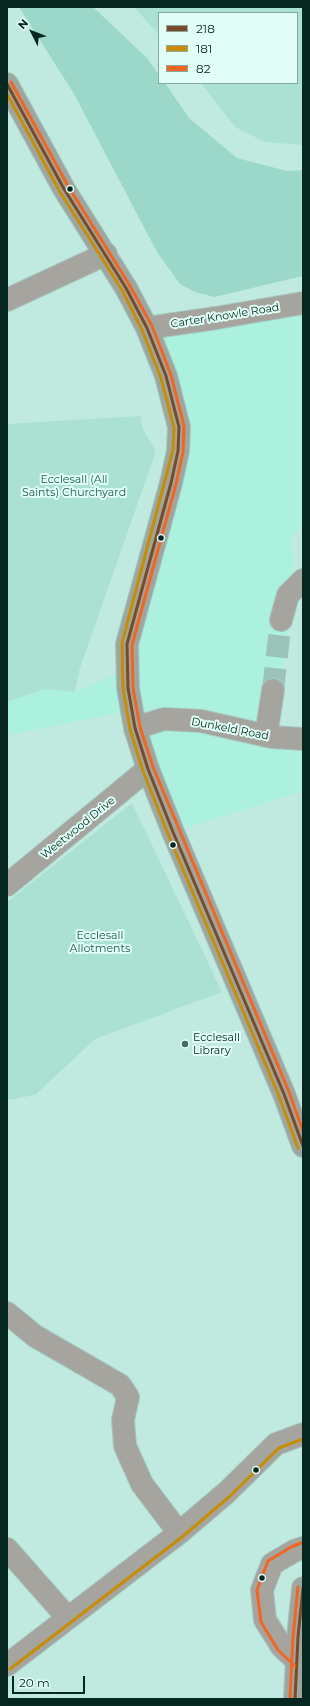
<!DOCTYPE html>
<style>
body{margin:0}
#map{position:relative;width:310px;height:1706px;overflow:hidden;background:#c0eae0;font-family:Montserrat,sans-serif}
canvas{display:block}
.frame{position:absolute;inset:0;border:8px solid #052720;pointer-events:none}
.legend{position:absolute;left:158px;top:12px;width:140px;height:72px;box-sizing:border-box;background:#e1fff6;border:1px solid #89a9a0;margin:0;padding:5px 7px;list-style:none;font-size:12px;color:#052720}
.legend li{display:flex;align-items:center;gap:8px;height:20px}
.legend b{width:20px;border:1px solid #89a9a0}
.north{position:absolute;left:12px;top:12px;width:40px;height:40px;-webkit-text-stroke:3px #e1fff6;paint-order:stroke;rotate:312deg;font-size:11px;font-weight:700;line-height:16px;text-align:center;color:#052720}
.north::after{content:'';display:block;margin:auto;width:14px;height:18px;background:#052720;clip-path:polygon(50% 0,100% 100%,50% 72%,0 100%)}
.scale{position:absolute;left:12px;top:1676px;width:73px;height:18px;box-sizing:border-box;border:2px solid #052720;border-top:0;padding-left:5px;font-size:12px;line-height:14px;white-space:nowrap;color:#052720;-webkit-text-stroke:3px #e1fff6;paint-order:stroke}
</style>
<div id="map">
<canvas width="310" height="1706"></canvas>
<div class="frame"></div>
<ul class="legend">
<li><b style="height:5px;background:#7a4b2a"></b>218</li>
<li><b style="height:5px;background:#c78d06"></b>181</li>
<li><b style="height:5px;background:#f26522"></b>82</li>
</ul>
<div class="north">N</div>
<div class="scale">20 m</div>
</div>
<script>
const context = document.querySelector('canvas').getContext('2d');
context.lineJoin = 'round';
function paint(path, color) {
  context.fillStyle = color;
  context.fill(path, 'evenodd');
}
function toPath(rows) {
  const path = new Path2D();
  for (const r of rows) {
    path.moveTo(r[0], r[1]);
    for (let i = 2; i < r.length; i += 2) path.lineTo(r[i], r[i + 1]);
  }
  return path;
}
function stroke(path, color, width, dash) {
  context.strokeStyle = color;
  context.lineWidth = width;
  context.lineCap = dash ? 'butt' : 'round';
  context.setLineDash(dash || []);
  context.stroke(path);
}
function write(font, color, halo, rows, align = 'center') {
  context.font = font + ' Montserrat,sans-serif';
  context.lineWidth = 4;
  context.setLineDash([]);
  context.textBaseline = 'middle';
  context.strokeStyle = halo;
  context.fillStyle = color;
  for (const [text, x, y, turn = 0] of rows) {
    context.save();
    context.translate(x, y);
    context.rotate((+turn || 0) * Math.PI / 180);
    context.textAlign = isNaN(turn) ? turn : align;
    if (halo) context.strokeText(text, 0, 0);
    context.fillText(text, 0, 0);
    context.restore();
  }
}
const built = toPath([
 [303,303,303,523,289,541,294,560,276,735,303,739,303,791,173,832,132,710,7,735,7,702,45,689,75,692,127,669,178,451,147,328]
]);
const green = toPath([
 [134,7,303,7,303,145,265,142,235,127,201,83,297,83,297,13,159,13,159,35],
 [141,416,142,428,156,451,79,671,75,692,45,689,7,702,7,424],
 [132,803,222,992,95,1039,35,1095,7,1100,7,902]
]);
const forest = toPath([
 [19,7,93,7,147,58,159,75,159,83,165,83,189,118,237,158,287,171,303,170,303,276,214,297,195,292,180,284,157,252,74,94]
]);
const minorTunnel = toPath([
 [273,690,281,620]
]);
const minor = toPath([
 [7,300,106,254],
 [147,328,216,318,303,303],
 [281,620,288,595,303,580],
 [135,728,164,719,201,721,272,737,303,739],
 [266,736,273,690],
 [7,885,148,769],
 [7,1313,35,1336,120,1385,128,1397,123,1420,125,1446,142,1484,179,1533],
 [7,1549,67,1617],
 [298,1662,282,1647,265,1620,262,1590,272,1564,294,1551,303,1548],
 [7,1665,179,1533,226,1493,276,1444,303,1434]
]);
const major = toPath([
 [7,84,64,189,126,288,147,328,166,376,179,427,178,451,171,483,127,644,128,688,135,728,148,769,173,832,284,1094,303,1146],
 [295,1699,298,1637,303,1588]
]);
const bus1 = toPath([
 [7,84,64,189,126,288,147,328,166,376,179,427,178,451,171,483,127,644,128,688,135,728,148,769,173,832,284,1094,303,1146],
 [295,1699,298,1637,303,1588]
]);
const bus2 = toPath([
 [7,94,60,192,122,290,142,330,161,378,174,428,173,450,122,643,123,688,130,729,143,771,168,834,279,1096,298,1148],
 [10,1669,182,1537,229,1497,279,1448,303,1439]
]);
const bus3 = toPath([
 [11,82,68,186,130,286,152,326,171,375,184,426,183,452,176,484,132,645,133,688,140,727,153,767,289,1092,303,1131],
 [295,1666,278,1650,261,1622,257,1590,268,1561,291,1547,301,1543],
 [290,1699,293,1637,298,1587]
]);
const markers = [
 [70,189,3.5,"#052720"],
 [161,538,3.5,"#052720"],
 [173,845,3.5,"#052720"],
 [185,1044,4,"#466b63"],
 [256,1470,3.5,"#052720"],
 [262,1578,3.5,"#052720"]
];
const streetNames = [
 ["Carter Knowle Road",225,316,-9],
 ["Dunkeld Road",230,729,11],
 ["Weetwood Drive",78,828,-39]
];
const parkNames = [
 ["Ecclesall (All",74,480],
 ["Saints) Churchyard",74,493],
 ["Ecclesall",100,936],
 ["Allotments",100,949]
];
const poiNames = [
 ["Ecclesall",193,1038],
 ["Library",193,1051]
];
paint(built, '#acf0de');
paint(green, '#aae1d3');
paint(forest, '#9bd8c9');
stroke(minorTunnel, '#9bc3ba', 22, [22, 11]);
stroke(minor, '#a5c7c0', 24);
stroke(major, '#a5c7c0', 24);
stroke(minor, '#a5a49e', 22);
stroke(major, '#9da69f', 22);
stroke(bus1, '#7a4b2a', 3);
stroke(bus2, '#c78d06', 3);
stroke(bus3, '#f26522', 3);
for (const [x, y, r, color] of markers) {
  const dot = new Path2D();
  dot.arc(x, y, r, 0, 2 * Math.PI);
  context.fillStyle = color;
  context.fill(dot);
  stroke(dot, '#e1fff6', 1.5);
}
write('11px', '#052720', '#e1fff6', streetNames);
write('11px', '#205e51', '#e1fff6', parkNames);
write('11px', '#052720', '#e1fff6', poiNames, 'left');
</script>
